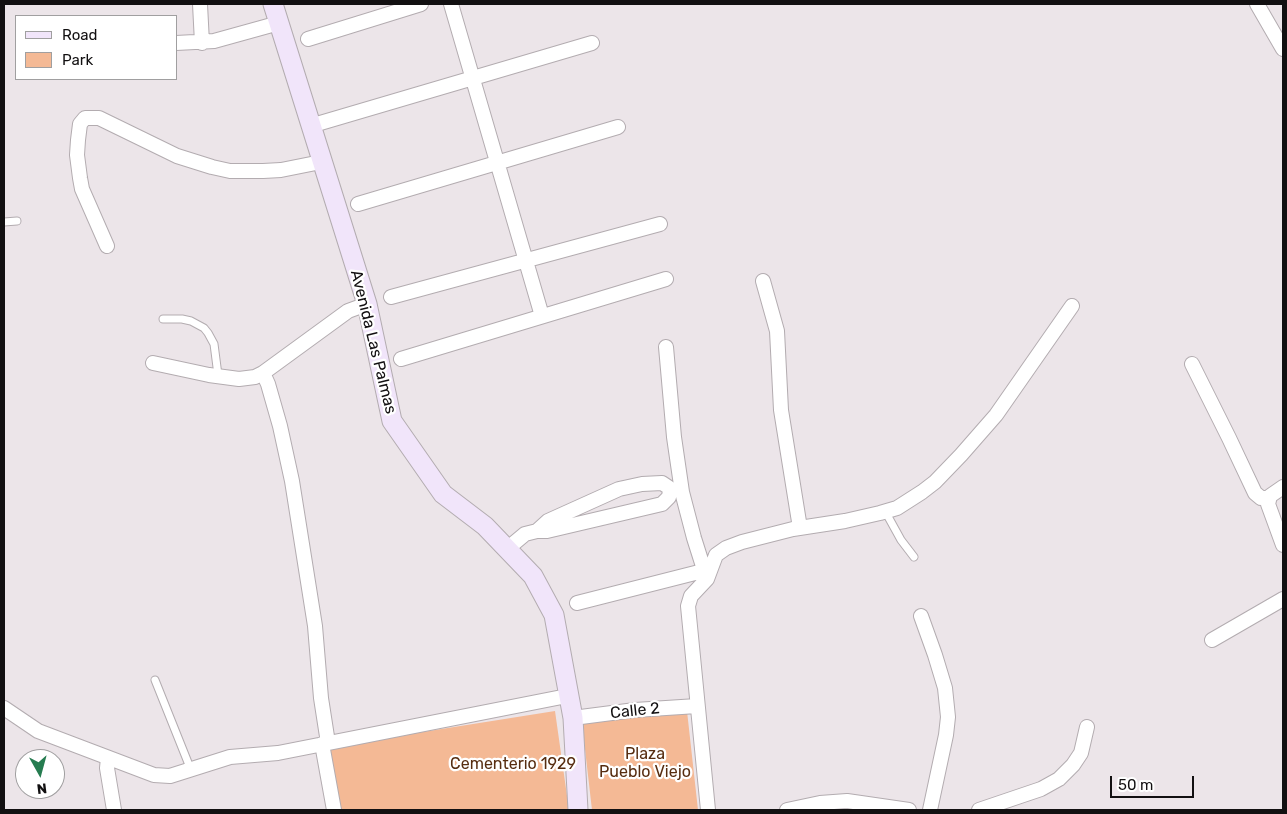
<!DOCTYPE html>
<style>
body{margin:0}
#map{position:relative;width:1287px;height:814px;overflow:hidden;background:#ece5e9;font-family:Rubik,sans-serif}
canvas{display:block}
.frame{position:absolute;inset:0;border:5px solid #121011;pointer-events:none}
.legend{position:absolute;left:15px;top:15px;width:162px;height:65px;box-sizing:border-box;background:#fff;border:1px solid #a09fa0;margin:0;padding:6px 9px;list-style:none;font-size:15px;color:#121011}
.legend li{display:flex;align-items:center;gap:10px;height:25px}
.legend b{width:25px;border:1px solid #a09fa0}
.north{position:absolute;left:15px;top:749px;width:50px;height:50px;box-sizing:border-box;background:#fff;border:1px solid #a09fa0;border-radius:50%;rotate:173deg;font-size:14px;font-weight:700;line-height:20px;text-align:center;color:#121011}
.north::after{content:'';display:block;margin:auto;width:18px;height:22px;background:#267c50;clip-path:polygon(50% 0,100% 100%,50% 72%,0 100%)}
.scale{position:absolute;left:1110px;top:776px;width:84px;height:22px;box-sizing:border-box;border:2px solid #121011;border-top:0;padding-left:6px;font-size:15px;line-height:18px;white-space:nowrap;color:#121011;-webkit-text-stroke:4px #fff;paint-order:stroke}
</style>
<div id="map">
<canvas width="1287" height="814"></canvas>
<div class="frame"></div>
<ul class="legend">
<li><b style="height:6px;background:#f1e5fa"></b>Road</li>
<li><b style="height:14px;background:#f4b995"></b>Park</li>
</ul>
<div class="north">N</div>
<div class="scale">50 m</div>
</div>
<script>
const context = document.querySelector('canvas').getContext('2d');
context.lineJoin = 'round';
function paint(path, color) {
  context.fillStyle = color;
  context.fill(path, 'evenodd');
}
function toPath(rows) {
  const path = new Path2D();
  for (const r of rows) {
    path.moveTo(r[0], r[1]);
    for (let i = 2; i < r.length; i += 2) path.lineTo(r[i], r[i + 1]);
  }
  return path;
}
function stroke(path, color, width, dash) {
  context.strokeStyle = color;
  context.lineWidth = width;
  context.lineCap = dash ? 'butt' : 'round';
  context.setLineDash(dash || []);
  context.stroke(path);
}
function write(font, color, halo, rows, align = 'center') {
  context.font = font + ' Rubik,sans-serif';
  context.lineWidth = 4.5;
  context.setLineDash([]);
  context.textBaseline = 'middle';
  context.strokeStyle = halo;
  context.fillStyle = color;
  for (const [text, x, y, turn = 0] of rows) {
    context.save();
    context.translate(x, y);
    context.rotate((+turn || 0) * Math.PI / 180);
    context.textAlign = isNaN(turn) ? turn : align;
    if (halo) context.strokeText(text, 0, 0);
    context.fillText(text, 0, 0);
    context.restore();
  }
}
const green = toPath([
 [555,711,569,810,339,810,328,747],
 [687,711,698,810,592,810,582,723]
]);
const lane = toPath([
 [4,222,17,221],
 [163,319,182,319,191,321,204,328,208,333,214,344,218,375],
 [885,511,901,540,914,557],
 [155,680,191,770]
]);
const street = toPath([
 [200,4,202,43],
 [451,4,542,316],
 [1257,4,1283,49],
 [308,39,421,4],
 [176,43,214,41,279,23],
 [310,126,592,43],
 [358,204,618,127],
 [107,246,82,189,80,178,77,155,78,140,80,124,85,118,99,118,177,156,212,167,230,171,263,171,281,170,321,162],
 [763,281,777,331,781,410,800,528],
 [391,297,660,224],
 [666,347,674,437,682,492,694,538,707,579],
 [401,359,666,279],
 [153,363,209,375,239,379,255,377,263,373,348,311,367,304],
 [1192,364,1229,438,1255,493,1261,498,1268,498],
 [263,373,268,384,280,426,292,481,315,626,321,698,328,743],
 [1283,487,1270,496,1268,504,1283,545],
 [507,549,525,534,537,531,547,531,662,504,669,497,670,490,668,487,662,483,642,484,619,489,548,521,537,531],
 [577,603,703,571],
 [921,616,935,655,945,688,948,717,946,735,930,810],
 [1212,640,1283,599],
 [4,708,38,731,154,775,170,776,230,757,278,753,567,696],
 [573,718,635,710,697,706],
 [322,744,334,810],
 [108,758,107,768,114,810],
 [708,810,688,606,691,596,707,579,716,555,726,548,742,542,793,529,845,521,880,513,897,508,922,492,935,482,961,455,996,415,1072,306],
 [787,810,820,803,847,801,909,810],
 [979,810,1041,789,1059,779,1073,765,1081,753,1087,727]
]);
const secondary = toPath([
 [273,4,367,304,392,421,443,494,485,526,533,576,554,615,573,718,578,810]
]);
const streetNames = [
 ["Avenida Las Palmas",373,342,76],
 ["Calle 2",635,711,-6]
];
const parkNames = [
 ["Plaza",645,754],
 ["Pueblo Viejo",645,772],
 ["Cementerio 1929",513,764]
];
paint(green, '#f4b995');
stroke(lane, '#b3acb0', 9);
stroke(street, '#b3acb0', 16);
stroke(secondary, '#b3acb0', 21);
stroke(lane, '#fff', 7);
stroke(street, '#fff', 14);
stroke(secondary, '#f1e5fa', 19);
write('16px', '#121011', '#fff', streetNames);
write('16px', '#572d10', '#fff', parkNames);
</script>
